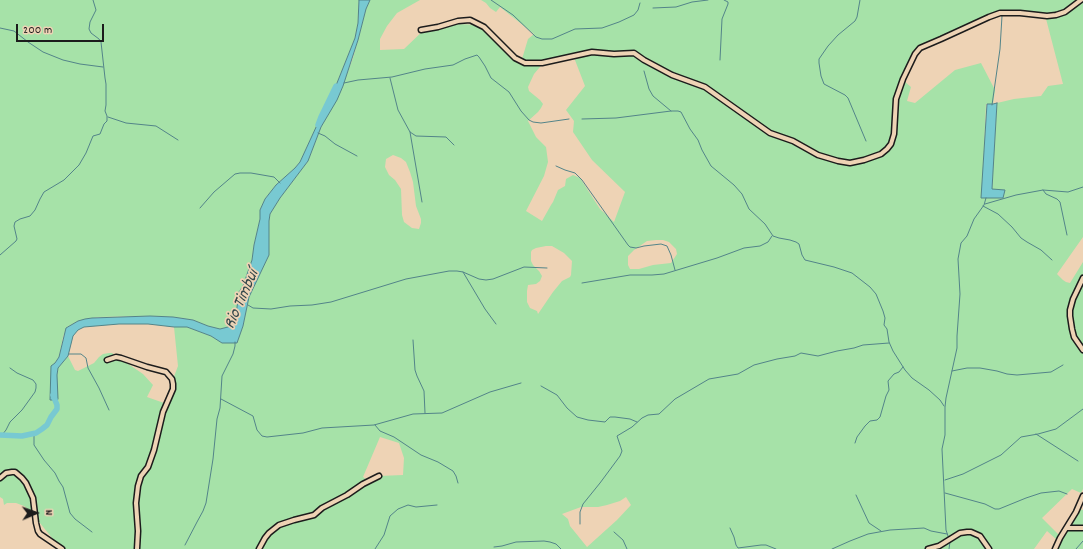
<!DOCTYPE html>
<meta charset="utf-8">
<style>
body{margin:0}
#map{position:relative;width:1083px;height:549px;overflow:hidden;background:#eed3b5;font-family:Dekko,sans-serif}
canvas{display:block}
.north{position:absolute;left:16px;top:493px;width:40px;height:40px;-webkit-text-stroke:3px #eed3b5;paint-order:stroke;rotate:88deg;font-size:11px;font-weight:700;line-height:16px;text-align:center;color:#1c1c1c}
.north::after{content:'';display:block;margin:auto;width:14px;height:18px;background:#1c1c1c;clip-path:polygon(50% 0,100% 100%,50% 72%,0 100%)}
.scale{position:absolute;left:16px;top:24px;width:88px;height:18px;box-sizing:border-box;border:2px solid #1c1c1c;border-top:0;padding-left:5px;font-size:12px;line-height:14px;white-space:nowrap;color:#1c1c1c;-webkit-text-stroke:3px #eed3b5;paint-order:stroke}
</style>
<div id="map">
<canvas width="1083" height="549"></canvas>
<div class="north">N</div>
<div class="scale">200 m</div>
</div>
<script>
const context = document.querySelector('canvas').getContext('2d');
context.lineJoin = 'round';
function paint(path, color) {
  context.fillStyle = color;
  context.fill(path, 'evenodd');
}
function toPath(rows) {
  const path = new Path2D();
  for (const r of rows) {
    path.moveTo(r[0], r[1]);
    for (let i = 2; i < r.length; i += 2) path.lineTo(r[i], r[i + 1]);
  }
  return path;
}
function stroke(path, color, width, dash) {
  context.strokeStyle = color;
  context.lineWidth = width;
  context.lineCap = dash ? 'butt' : 'round';
  context.setLineDash(dash || []);
  context.stroke(path);
}
function write(font, color, halo, rows, align = 'center') {
  context.font = font + ' Dekko,sans-serif';
  context.lineWidth = 3.5;
  context.setLineDash([]);
  context.textBaseline = 'middle';
  context.strokeStyle = halo;
  context.fillStyle = color;
  for (const [text, x, y, turn = 0] of rows) {
    context.save();
    context.translate(x, y);
    context.rotate((+turn || 0) * Math.PI / 180);
    context.textAlign = isNaN(turn) ? turn : align;
    if (halo) context.strokeText(text, 0, 0);
    context.fillText(text, 0, 0);
    context.restore();
  }
}
const green = toPath([
 [0,0,359,0,358,23,355,38,331,98,323,112,300,162,295,168,276,185,265,199,260,210,260,219,254,245,252,260,243,286,239,292,236,315,233,323,228,327,220,329,208,326,193,320,173,317,150,316,98,317,78,321,67,327,63,337,59,357,55,363,51,367,51,389,54,400,56,402,57,375,58,368,68,356,75,370,78,371,94,363,99,357,103,354,109,353,112,353,143,374,153,385,147,397,164,403,178,366,174,327,187,327,211,336,222,343,237,343,243,326,249,297,269,255,269,221,270,214,280,198,308,161,321,127,340,92,353,58,358,40,366,9,370,0,420,0,397,13,387,26,380,39,380,50,404,49,427,27,456,24,487,25,486,26,496,38,514,55,522,59,528,39,534,34,500,7,496,12,490,8,486,3,481,0,1083,0,1083,237,1057,274,1063,280,1066,282,1070,283,1083,262,1083,489,1081,493,1072,489,1042,518,1059,535,1077,508,1083,510,1083,549,1054,549,1056,539,1047,531,1034,549,61,549,31,512,24,506,16,503,7,503,4,505,3,499,0,497],
 [1006,11,1045,15,1063,84,1048,86,1041,96,1014,99,997,103,992,190,1003,198,982,198,986,104,993,104,995,90,981,63,955,70,915,103,907,101,911,87,904,81,919,49,992,15],
 [573,55,585,86,566,110,574,121,573,132,592,160,625,192,614,222,600,209,580,178,573,175,566,179,565,186,558,190,553,202,551,205,542,221,526,211,544,176,548,162,546,147,536,137,528,121,538,112,541,108,543,104,540,100,529,91,528,87,534,74,545,61],
 [393,155,401,158,406,162,410,172,413,182,416,206,421,219,421,223,419,229,412,228,404,222,402,215,401,189,395,180,389,175,385,167,386,159],
 [656,240,663,240,669,242,676,249,677,254,671,263,653,265,639,269,630,269,628,265,628,256,634,250,647,241],
 [546,246,552,246,564,253,572,261,571,275,570,277,562,281,553,292,538,314,537,311,530,308,527,302,527,291,528,285,536,284,540,281,542,276,539,271,533,265,531,261,531,252,532,250,536,248],
 [380,437,399,443,404,458,403,475,379,476,370,482,363,477],
 [626,497,631,505,617,520,587,547,570,526,568,519,562,514,581,507,598,507,607,505,620,501]
]);
const water = toPath([
 [359,0,370,0,366,9,358,40,343,86,337,100,321,127,308,161,280,198,270,214,269,221,269,255,249,297,243,326,237,343,222,343,211,336,187,327,174,327,148,324,119,324,84,327,78,330,73,336,68,356,58,368,57,375,58,399,56,402,54,400,50,400,51,366,55,363,59,357,66,328,78,321,85,319,92,318,150,316,173,317,193,320,208,326,220,329,228,327,233,323,236,315,239,292,243,286,252,260,254,245,260,219,260,210,265,199,276,185,295,168,300,162,323,112,331,98,355,38,358,23,359,0],
 [997,103,992,189,1005,190,1003,198,981,198,987,104,993,104,997,103]
]);
const stream = toPath([
 [491,0,513,15,536,37,542,39,552,39,575,29,602,28,619,22,634,15,638,10,640,3],
 [860,0,857,17,855,21,838,35,828,46,819,59,819,63,821,76,824,84,845,95,848,98,866,141],
 [653,8,676,7,692,2,708,0],
 [0,28,14,31,28,42,43,52,63,60,80,64,103,67],
 [720,60,722,19,728,4,728,2,724,0],
 [644,71,649,89,653,96,671,111],
 [390,78,398,110,410,132,416,136,446,137,454,145],
 [344,83,358,80,392,77,425,69,453,65,465,59,477,55,479,57,485,66,491,78,509,92,521,111,529,120,533,122,541,123,569,119],
 [992,105,1000,49,1002,16],
 [108,117,126,123,156,126,178,140],
 [582,119,616,118,671,111,678,111,681,112,690,129,698,140,702,150,711,166,734,185,742,194,749,209,765,224,773,236,779,238,790,240,796,242,799,244,802,255,805,260,834,267,852,273,870,287,876,294,883,311,885,318,884,325,887,329,889,342,893,351,905,370,912,378,929,390,940,400,944,406],
 [410,132,422,202],
 [318,133,325,136,335,144,357,156],
 [556,166,565,170,575,173,582,180,599,204,628,245,630,247,636,248,644,246,661,244,667,246,671,255,675,270],
 [1043,190,1046,194,1057,199,1060,202,1067,235],
 [985,204,1016,195,1043,190,1068,192,1083,187],
 [983,206,998,214,1012,227,1021,238,1027,242,1041,250,1052,260],
 [200,208,214,192,235,174,240,173,251,173,274,177,280,183],
 [0,255,16,241,17,239,14,226,15,222,20,219,30,216,35,210,40,199,44,192,64,180,79,165,86,153,93,136,100,134,104,124,107,121,107,116,105,111,106,105,106,84,105,78,101,42,99,39,91,33,89,29,90,22,96,10,93,0],
 [463,272,485,309,496,324],
 [582,283,630,275,652,275,664,274,717,258,744,248,760,246,768,242,772,236],
 [248,305,253,308,271,309,290,306,312,305,331,302,406,279,449,271,457,271,463,272,479,279,486,280,493,279,524,267,547,268],
 [413,340,415,370,417,376,424,391,425,413],
 [69,354,81,354,86,358,88,368,99,388,109,410],
 [952,371,967,368,980,368,997,371,1007,374,1017,375,1051,372,1063,365],
 [541,386,557,395,567,408,577,417,588,420,605,422,610,417,615,417,630,419,637,422],
 [221,399,253,416,257,430,262,436,267,437,303,433,322,428,374,425,413,414,442,413,490,392,521,383],
 [375,425,380,431,394,437,421,455,438,462,453,471,456,476,458,483],
 [34,433,34,445,44,460,55,473,59,481,63,487,70,513,75,519,92,532],
 [1036,434,1078,461],
 [2,435,6,430,10,422,22,410,35,392,36,388,36,384,33,380,17,373,10,368],
 [855,443,857,437,865,426,870,421,877,420,880,417,886,396,889,390,888,381,894,374,899,372,903,367],
 [945,480,963,474,1001,455,1021,437,1038,434,1056,429,1083,409],
 [945,493,985,504,995,509,999,509,1026,498,1041,493,1059,491,1067,494],
 [856,495,869,523,881,531],
 [580,524,580,512,583,504,600,483,620,456,622,451,617,436,632,427,642,418,648,415,659,414,675,399,709,379,738,374,754,365,777,359,795,356,801,353,818,356,837,351,854,348,863,345,889,343],
 [730,528,734,537,736,545,738,548,761,545,766,545,776,549],
 [614,532,623,540,627,549],
 [949,539,946,530,942,449,945,435,945,407,946,398,957,348,957,336,960,294,958,259,961,243,967,236,974,219,984,205,986,198],
 [185,545,197,522,203,511,206,503,213,459,217,419,220,408,222,376,233,354,235,346,235,342],
 [494,547,502,546,516,542,544,541,550,542,556,544,561,549],
 [375,549,384,535,390,516,398,509,408,505,416,507,437,505],
 [832,549,850,541,868,534,890,530,924,528,931,531,947,534],
 [949,549,950,542],
 [1076,549,1083,541]
]);
const river = toPath([
 [318,125,321,117,336,86],
 [0,435,22,436,36,433,42,429,47,425,51,417,57,409,57,405,53,395]
]);
const minor = toPath([
 [421,30,438,27,458,21,470,20,484,27,515,58,525,63,542,63,592,52,614,54,634,53,644,60,672,75,705,87,770,133,793,141,818,155,838,161,850,163,864,160,881,154,887,149,891,144,894,134,896,99,903,79,915,54,920,48,941,39,989,17,1000,13,1020,13,1047,16,1056,15,1065,12,1081,0],
 [1083,278,1073,299,1070,310,1070,316,1072,329,1074,337,1083,350],
 [107,360,116,357,121,358,147,367,166,372,172,379,173,384,173,389,163,412,154,450,148,467,141,476,138,486,136,503,138,531,137,549],
 [0,478,6,473,12,472,15,472,22,478,26,483,33,498,36,523,38,531,40,534,62,549],
 [1067,528,1083,528],
 [259,549,265,538,269,533,279,525,294,520,314,515,322,508,347,495,363,484,379,476],
 [928,549,939,546,960,533,967,532,971,532,980,536,989,549],
 [1055,549,1060,538,1076,512,1083,496]
]);
const waterNames = [
 ["Rio Timbuí",243,300,-66]
];
paint(green, '#a6e2a8');
paint(water, '#78c9d2');
stroke(water, '#538489', 1);
stroke(stream, '#538489', 1);
stroke(river, '#78c9d2', 5.5);
stroke(minor, '#1c1c1c', 7);
stroke(minor, '#eed3b5', 4);
write('italic 17px', '#33474a', '#eed3b5', waterNames);
</script>
